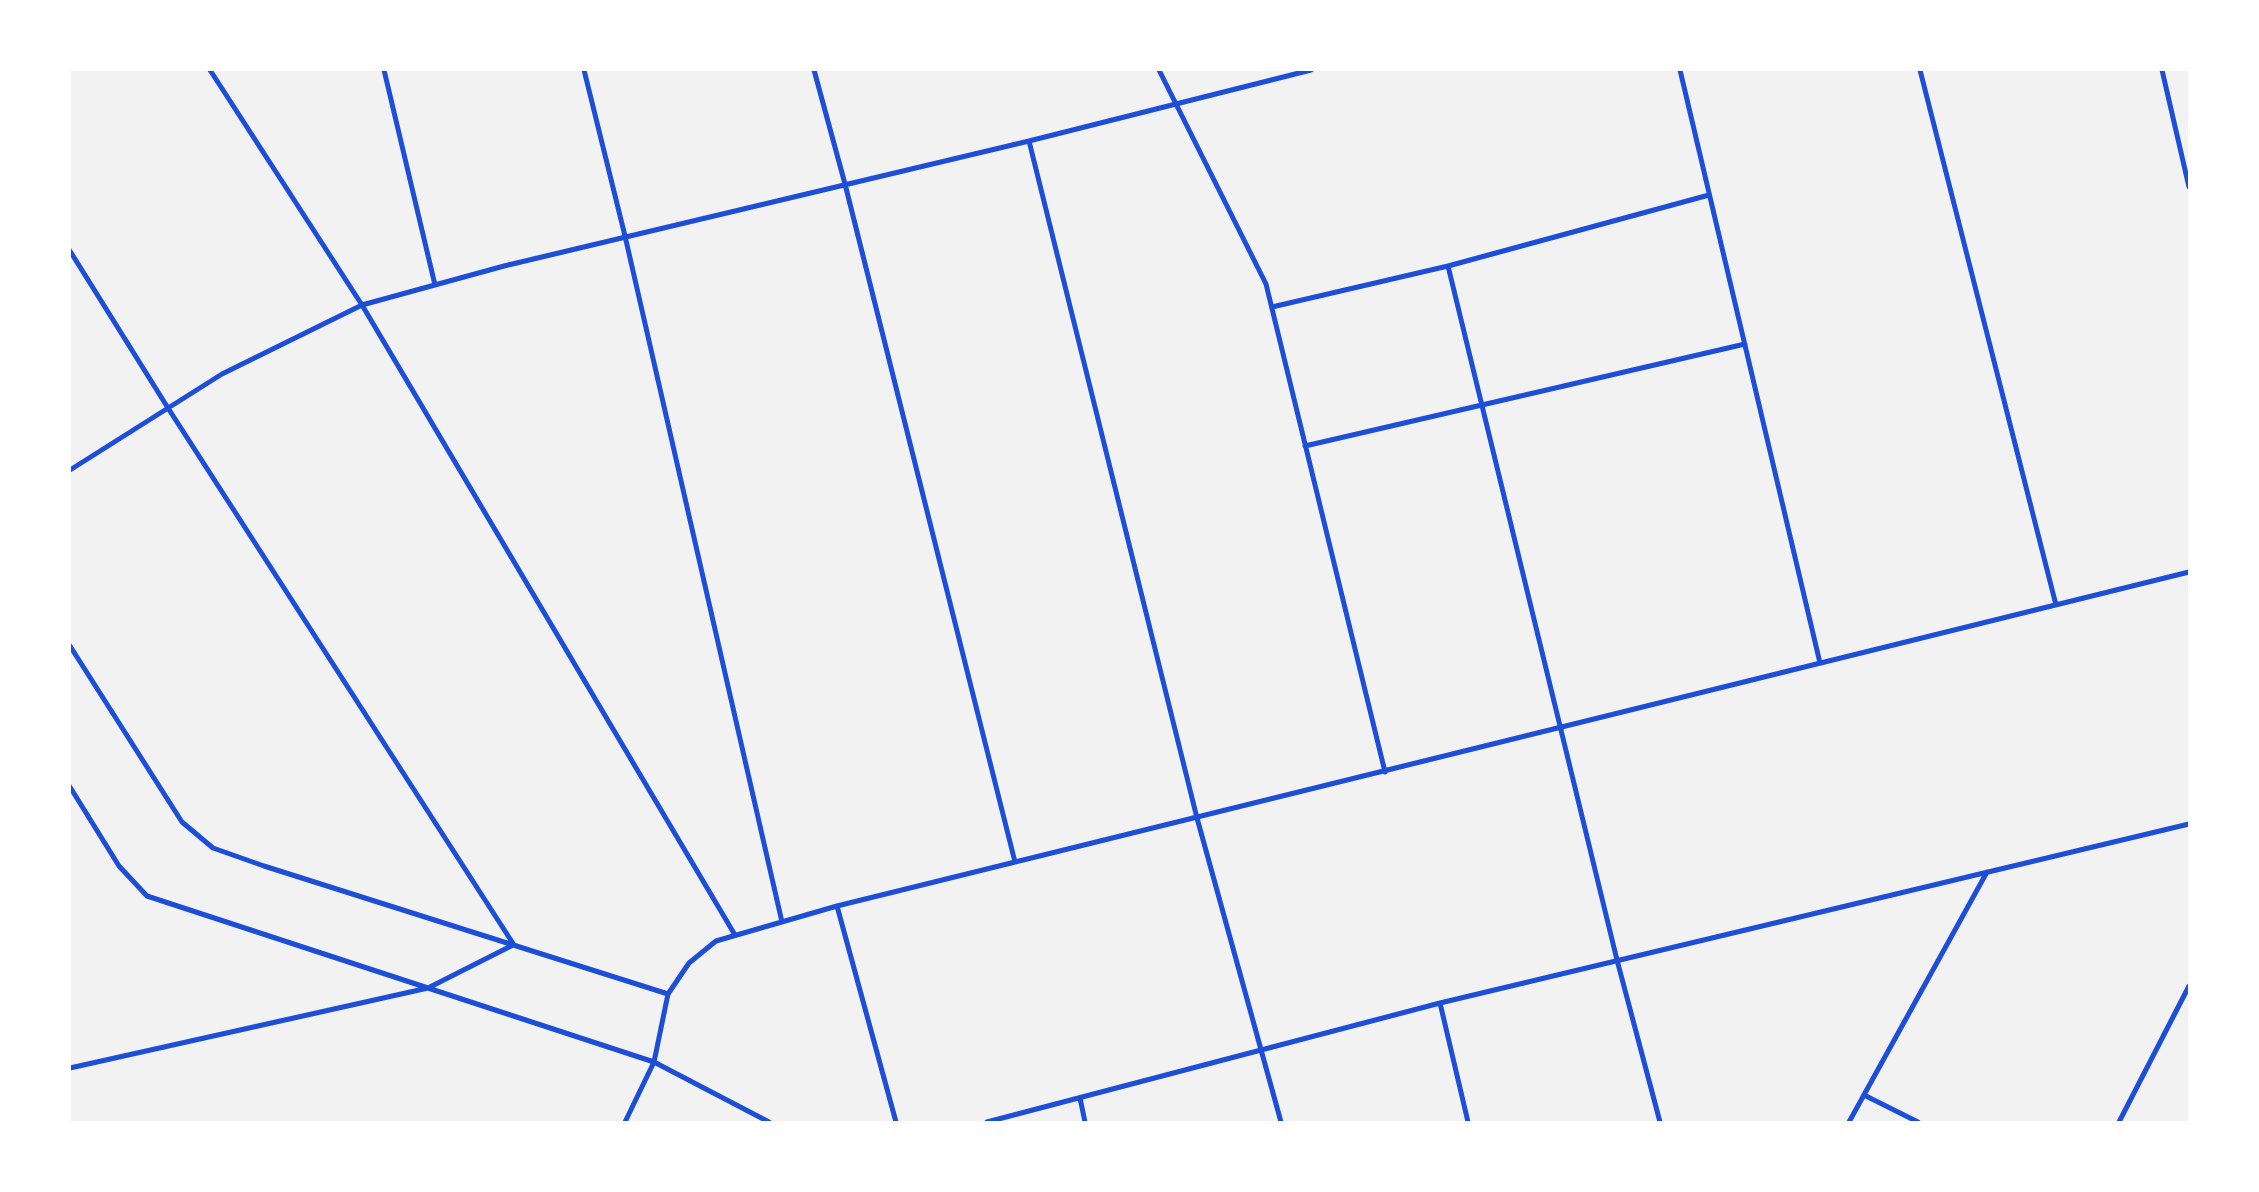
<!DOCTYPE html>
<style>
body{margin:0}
#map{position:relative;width:2259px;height:1192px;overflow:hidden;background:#f2f2f2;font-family:Quicksand,sans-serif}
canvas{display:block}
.frame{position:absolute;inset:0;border:71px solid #fff;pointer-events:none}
</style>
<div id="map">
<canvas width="2259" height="1192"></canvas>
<div class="frame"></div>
</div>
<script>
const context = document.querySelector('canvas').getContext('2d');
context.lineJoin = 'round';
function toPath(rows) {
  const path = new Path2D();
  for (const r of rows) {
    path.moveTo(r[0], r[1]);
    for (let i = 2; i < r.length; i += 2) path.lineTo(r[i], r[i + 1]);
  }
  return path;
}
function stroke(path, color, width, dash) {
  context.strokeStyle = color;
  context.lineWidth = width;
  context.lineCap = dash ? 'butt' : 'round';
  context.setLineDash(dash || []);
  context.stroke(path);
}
const minor = toPath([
 [210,70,362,305,735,935],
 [384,70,435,285],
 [584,70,625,236,782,922],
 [814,70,845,184,1015,862],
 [1159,70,1266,284,1385,772],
 [1680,70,1820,663],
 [1920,70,2056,605],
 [2162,70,2189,187],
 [1029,141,1197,818,1281,1122],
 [70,251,168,408,514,945],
 [1448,266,1617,960,1660,1122],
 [1272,307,1448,266,1709,195],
 [1305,446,1745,344],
 [70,470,222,374,362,305,504,266,1029,141,1311,70],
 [70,646,182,822,213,848,264,866,668,994],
 [70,787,119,866,147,896,654,1062,769,1122],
 [837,906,896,1122],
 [1440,1003,1468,1122],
 [70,1068,428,988,513,945],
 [1864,1095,1918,1122],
 [1080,1098,1085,1122],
 [625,1122,654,1062,668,994,689,963,716,941,837,906,2189,572],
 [987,1122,1440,1003,2189,824],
 [1849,1122,1987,872],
 [2119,1122,2189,986]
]);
stroke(minor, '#1d4ed8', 5);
</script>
